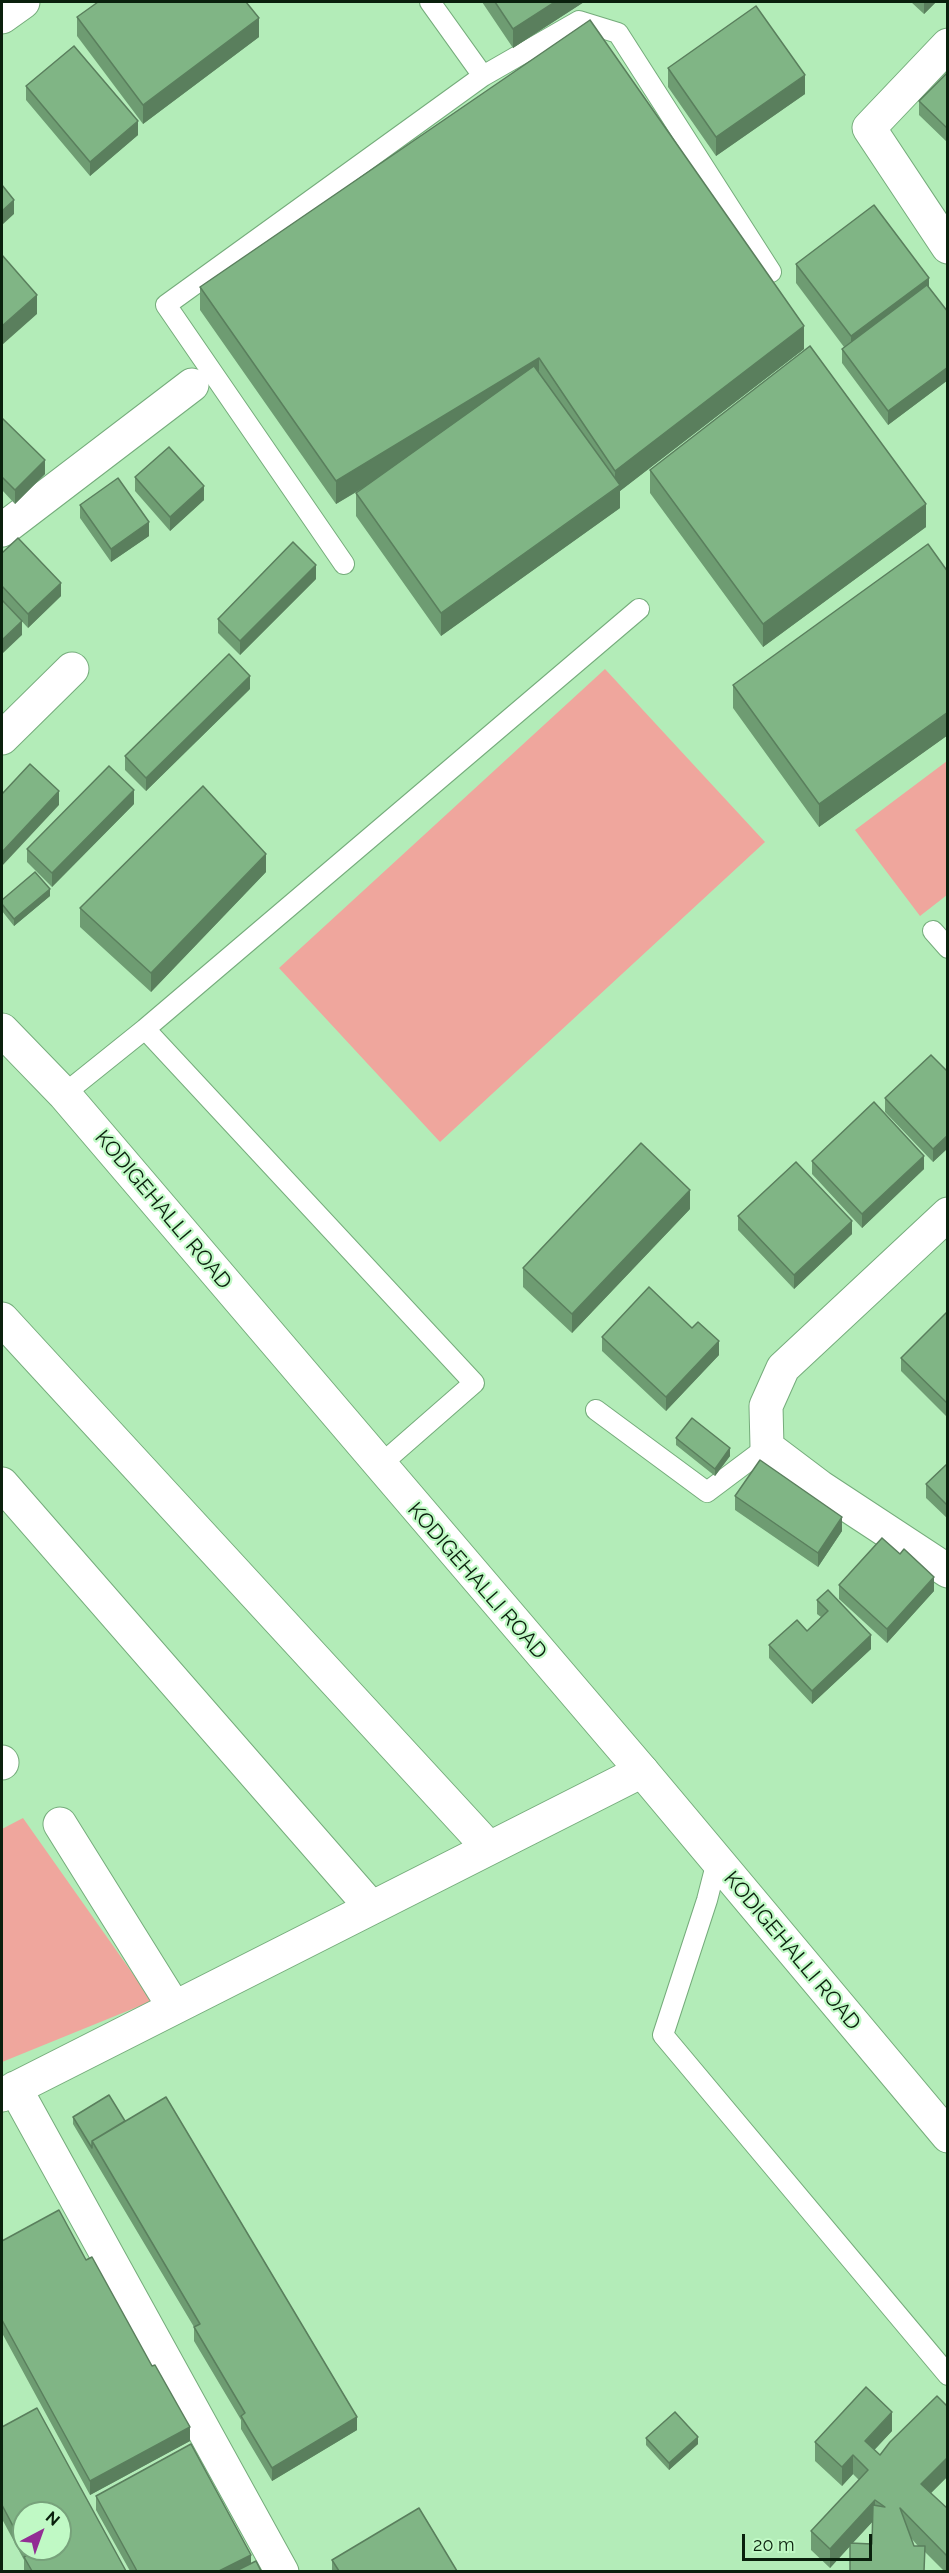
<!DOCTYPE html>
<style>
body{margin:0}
#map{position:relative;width:949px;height:2573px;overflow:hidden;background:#b3ecb8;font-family:Raleway,sans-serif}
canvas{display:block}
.frame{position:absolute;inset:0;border:3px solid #0a200d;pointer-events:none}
.north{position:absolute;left:12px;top:2501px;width:60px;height:60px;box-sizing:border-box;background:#c0f9c5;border:2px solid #77a27b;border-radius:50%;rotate:41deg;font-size:16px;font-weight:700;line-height:24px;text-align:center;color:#0a200d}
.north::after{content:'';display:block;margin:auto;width:21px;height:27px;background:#922d94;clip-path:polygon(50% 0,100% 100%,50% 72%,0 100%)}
.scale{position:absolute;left:742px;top:2534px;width:130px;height:27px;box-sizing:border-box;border:3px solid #0a200d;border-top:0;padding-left:8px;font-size:18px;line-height:21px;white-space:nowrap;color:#0a200d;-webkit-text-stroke:4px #c0f9c5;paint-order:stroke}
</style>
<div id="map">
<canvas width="949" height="2573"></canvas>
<div class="frame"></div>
<div class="north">N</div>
<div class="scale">20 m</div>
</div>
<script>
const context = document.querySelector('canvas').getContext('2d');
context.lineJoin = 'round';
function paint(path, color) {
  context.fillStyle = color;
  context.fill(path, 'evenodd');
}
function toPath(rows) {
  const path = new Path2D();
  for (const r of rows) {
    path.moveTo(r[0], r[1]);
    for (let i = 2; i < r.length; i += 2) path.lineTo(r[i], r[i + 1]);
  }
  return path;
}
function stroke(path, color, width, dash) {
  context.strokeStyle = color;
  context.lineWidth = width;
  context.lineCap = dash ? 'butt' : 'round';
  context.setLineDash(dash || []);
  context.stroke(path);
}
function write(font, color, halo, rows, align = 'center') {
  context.font = font + ' Raleway,sans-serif';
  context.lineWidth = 4.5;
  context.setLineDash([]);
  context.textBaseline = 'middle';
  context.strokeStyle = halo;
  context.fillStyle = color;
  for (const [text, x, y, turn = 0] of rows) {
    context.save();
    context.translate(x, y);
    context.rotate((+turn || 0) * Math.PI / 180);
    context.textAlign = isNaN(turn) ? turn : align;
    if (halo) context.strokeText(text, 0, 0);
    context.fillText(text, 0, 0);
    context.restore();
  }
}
const green = toPath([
 [605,669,765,842,440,1142,279,968],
 [947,761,947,895,920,916,855,830],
 [23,1818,152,2001,2,2062,2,1829]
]);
const service = toPath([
 [430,2,483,76],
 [344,564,166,305,483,76,579,21,618,33,771,272],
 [933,931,948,948],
 [145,1029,474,1383,379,1466],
 [64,1094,145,1029,639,609],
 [596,1410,707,1492,767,1447],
 [717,1861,707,1900,663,2035,948,2375]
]);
const minor = toPath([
 [2,17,23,2],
 [948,45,869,128,948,247],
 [2,530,192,385],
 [2,738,72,669],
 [948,1214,783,1368,766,1406,767,1447,820,1487,948,1571],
 [2,1319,488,1847],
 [2,1484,371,1907],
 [2,1762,2,1763],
 [60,1824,174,2007],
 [15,2088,282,2572],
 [2,2095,642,1771]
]);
const secondary = toPath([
 [2,1030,64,1094,642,1771,948,2136]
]);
const wall = toPath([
 [482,2,584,2,513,48],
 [911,2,936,2,924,14],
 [77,17,259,37,143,124,77,36],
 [668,68,805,94,716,156,668,87],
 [948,72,948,143,919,115,919,101],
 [26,86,138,135,90,176,26,100],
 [796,264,929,288,948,312,948,380,888,425,842,363,842,349,844,347,796,283],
 [200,287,804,349,620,491,620,508,441,636,356,516,356,493,365,487,336,504,200,310],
 [2,418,45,474,15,504,2,490],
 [650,470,926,527,763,647,650,493],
 [135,477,204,500,170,531,135,491],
 [80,505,149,536,111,562,80,518],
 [2,553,61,596,28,628,2,600],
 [948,572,948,735,819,827,733,708,733,685],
 [316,579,240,655,218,633,218,619],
 [250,689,146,791,125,770,125,756],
 [134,804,52,887,27,862,27,849],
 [266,872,151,992,80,927,80,908],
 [50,896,14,926,2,911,2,900],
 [948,1058,948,1148,933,1162,885,1112,885,1098,946,1071,946,1059],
 [812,1161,924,1169,862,1228,812,1174],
 [690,1209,572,1333,523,1287,523,1268],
 [738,1216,852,1234,794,1289,738,1230],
 [948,1311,948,1418,901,1371,901,1358],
 [602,1337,719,1355,666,1411,602,1351],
 [676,1438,730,1456,715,1476,676,1445],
 [948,1463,948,1519,926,1498,926,1484],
 [735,1496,842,1531,818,1567,735,1510],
 [839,1585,934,1591,887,1643,839,1599],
 [817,1600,871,1649,812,1704,769,1658,769,1645,807,1631,821,1617,817,1614],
 [73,2117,125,2121,357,2430,272,2481,241,2429,241,2420,194,2341,194,2327,73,2124],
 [2,2241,86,2260,190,2441,90,2495,2,2333],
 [948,2407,948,2476,931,2493,948,2509,948,2571,944,2571,925,2552,850,2546,830,2568,811,2550,811,2531,859,2480,853,2474,842,2486,815,2461,815,2442,892,2431,874,2450,880,2455],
 [873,2521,872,2544,852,2543],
 [911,2538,918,2546,914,2546],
 [2,2427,126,2571,24,2571,24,2560,2,2519],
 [24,2513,60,2549,24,2549],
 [646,2438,698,2444,669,2470,646,2445],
 [96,2496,251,2564,261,2571,130,2571,96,2510],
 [332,2560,457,2571,332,2571]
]);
const shadedWall = toPath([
 [555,2,584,2,513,48,513,29],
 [924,2,936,2,924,14],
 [259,18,259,37,143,124,143,105],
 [805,75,805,94,716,156,716,137],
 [138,121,138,135,90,176,90,162],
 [14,200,14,214,2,225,2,211],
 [929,278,929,297,851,355,851,336],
 [37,295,37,314,2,345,2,326],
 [804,326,804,349,620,491,620,508,441,636,441,613,615,489,615,471],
 [539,358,539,381,336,504,336,481],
 [948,367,948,380,888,425,888,411],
 [45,460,45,474,15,504,15,490],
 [204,486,204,500,170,531,170,517],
 [926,504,926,527,763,647,763,624],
 [149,522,149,536,111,562,111,549],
 [316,565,316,579,240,655,240,641],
 [61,583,61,596,28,628,28,614],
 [22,621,22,635,2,654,2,640],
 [250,676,250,689,146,791,146,778],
 [948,712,948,735,819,827,819,804],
 [134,790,134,804,52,887,52,873],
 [59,791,59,805,2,866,2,852],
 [266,854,266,872,151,992,151,973],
 [50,889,50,896,14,926,14,919],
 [948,1135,948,1148,933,1162,933,1149],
 [924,1156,924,1169,862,1228,862,1214],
 [690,1190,690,1209,572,1333,572,1314],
 [852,1221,852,1234,794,1289,794,1275],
 [719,1341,719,1355,666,1411,666,1397],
 [730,1448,730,1456,715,1476,715,1469],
 [842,1517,842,1531,818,1567,818,1553],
 [934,1577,934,1591,887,1643,887,1629],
 [871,1635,871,1649,812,1704,812,1691],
 [892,2412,892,2431,865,2460,865,2441],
 [357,2417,357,2430,272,2481,272,2468],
 [190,2427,190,2441,90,2495,90,2481],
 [698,2437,698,2444,669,2470,669,2463],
 [853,2455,853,2474,842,2486,842,2467],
 [948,2457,948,2476,921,2503,921,2484],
 [875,2500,875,2519,830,2568,830,2549],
 [251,2555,251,2568,244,2571,219,2571]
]);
const building = toPath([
 [98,2,246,2,259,18,143,105,77,17,98,2],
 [495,2,555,2,513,29,495,2],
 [756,6,805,75,716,137,668,68,756,6],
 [590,20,804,326,615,471,539,358,336,481,200,287,590,20],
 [74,46,138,121,90,162,26,86,74,46],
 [948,72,948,129,919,101,948,72],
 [2,185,14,200,2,211,2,185],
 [874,205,929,278,851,336,796,264,874,205],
 [2,255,37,295,2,326,2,255],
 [927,285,948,312,948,367,888,411,842,349,927,285],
 [810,346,926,504,763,624,650,470,810,346],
 [534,366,620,485,441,613,356,493,534,366],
 [2,418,45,460,15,490,2,477,2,418],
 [169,447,204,486,170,517,135,477,169,447],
 [118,478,149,522,111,549,80,505,118,478],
 [18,538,61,583,28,614,2,586,2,553,18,538],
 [293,542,316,565,240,641,218,619,293,542],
 [928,544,948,572,948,712,819,804,733,685,928,544],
 [2,600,22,621,2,640,2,600],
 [229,654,250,676,146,778,125,756,229,654],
 [30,764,59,791,2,852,2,794,30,764],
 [109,766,134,790,52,873,27,849,109,766],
 [203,786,266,854,151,973,80,908,203,786],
 [35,872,50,889,14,919,2,904,2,900,35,872],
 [931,1055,948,1072,948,1135,933,1149,885,1098,931,1055],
 [874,1102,924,1156,862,1214,812,1161,874,1102],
 [641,1143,690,1190,572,1314,523,1268,641,1143],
 [796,1162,852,1221,794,1275,738,1216,796,1162],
 [649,1287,692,1328,698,1322,719,1341,666,1397,602,1337,649,1287],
 [948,1311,948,1404,901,1358,948,1311],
 [692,1418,730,1448,715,1469,676,1438,692,1418],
 [760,1460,842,1517,818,1553,735,1496,760,1460],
 [948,1463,948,1506,926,1484,948,1463],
 [882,1538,900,1554,904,1549,934,1577,887,1629,839,1585,882,1538],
 [828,1590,871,1635,812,1691,769,1645,797,1620,807,1631,828,1611,817,1600,828,1590],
 [109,2095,125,2121,92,2141,92,2148,73,2117,109,2095],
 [166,2097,357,2417,272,2468,241,2416,245,2413,194,2327,200,2324,92,2141,166,2097],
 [59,2210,86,2260,92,2257,152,2366,155,2365,190,2427,90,2481,2,2320,2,2241,59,2210],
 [866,2387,892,2412,865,2441,880,2455,890,2442,937,2396,948,2407,948,2457,921,2484,948,2509,948,2557,900,2508,914,2546,925,2546,924,2571,850,2571,850,2543,872,2544,873,2505,885,2507,875,2500,830,2549,811,2531,868,2470,853,2455,842,2467,815,2442,866,2387],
 [37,2408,126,2571,32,2571,24,2557,28,2555,25,2549,60,2549,60,2513,24,2513,24,2547,2,2505,2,2427,37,2408],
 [675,2412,698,2437,669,2463,646,2438,675,2412],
 [191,2444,251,2555,219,2571,137,2571,96,2496,191,2444],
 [419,2508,457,2571,339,2571,332,2560,419,2508],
 [256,2561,261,2571,236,2571,256,2561]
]);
const streetNames = [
 ["KODIGEHALLI ROAD",163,1210,50],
 ["KODIGEHALLI ROAD",477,1581,49],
 ["KODIGEHALLI ROAD",792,1951,50]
];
paint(green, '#efa69d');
stroke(service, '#75ac7b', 22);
stroke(minor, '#75ac7b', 35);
stroke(secondary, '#75ac7b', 35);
stroke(service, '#fff', 20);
stroke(minor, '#fff', 33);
stroke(secondary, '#fff', 33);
paint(wall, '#6e9c72');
paint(shadedWall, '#5a7f5d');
paint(building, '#80b585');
stroke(building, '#5a7f5d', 1.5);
write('21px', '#0a200d', '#c0f9c5', streetNames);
</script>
